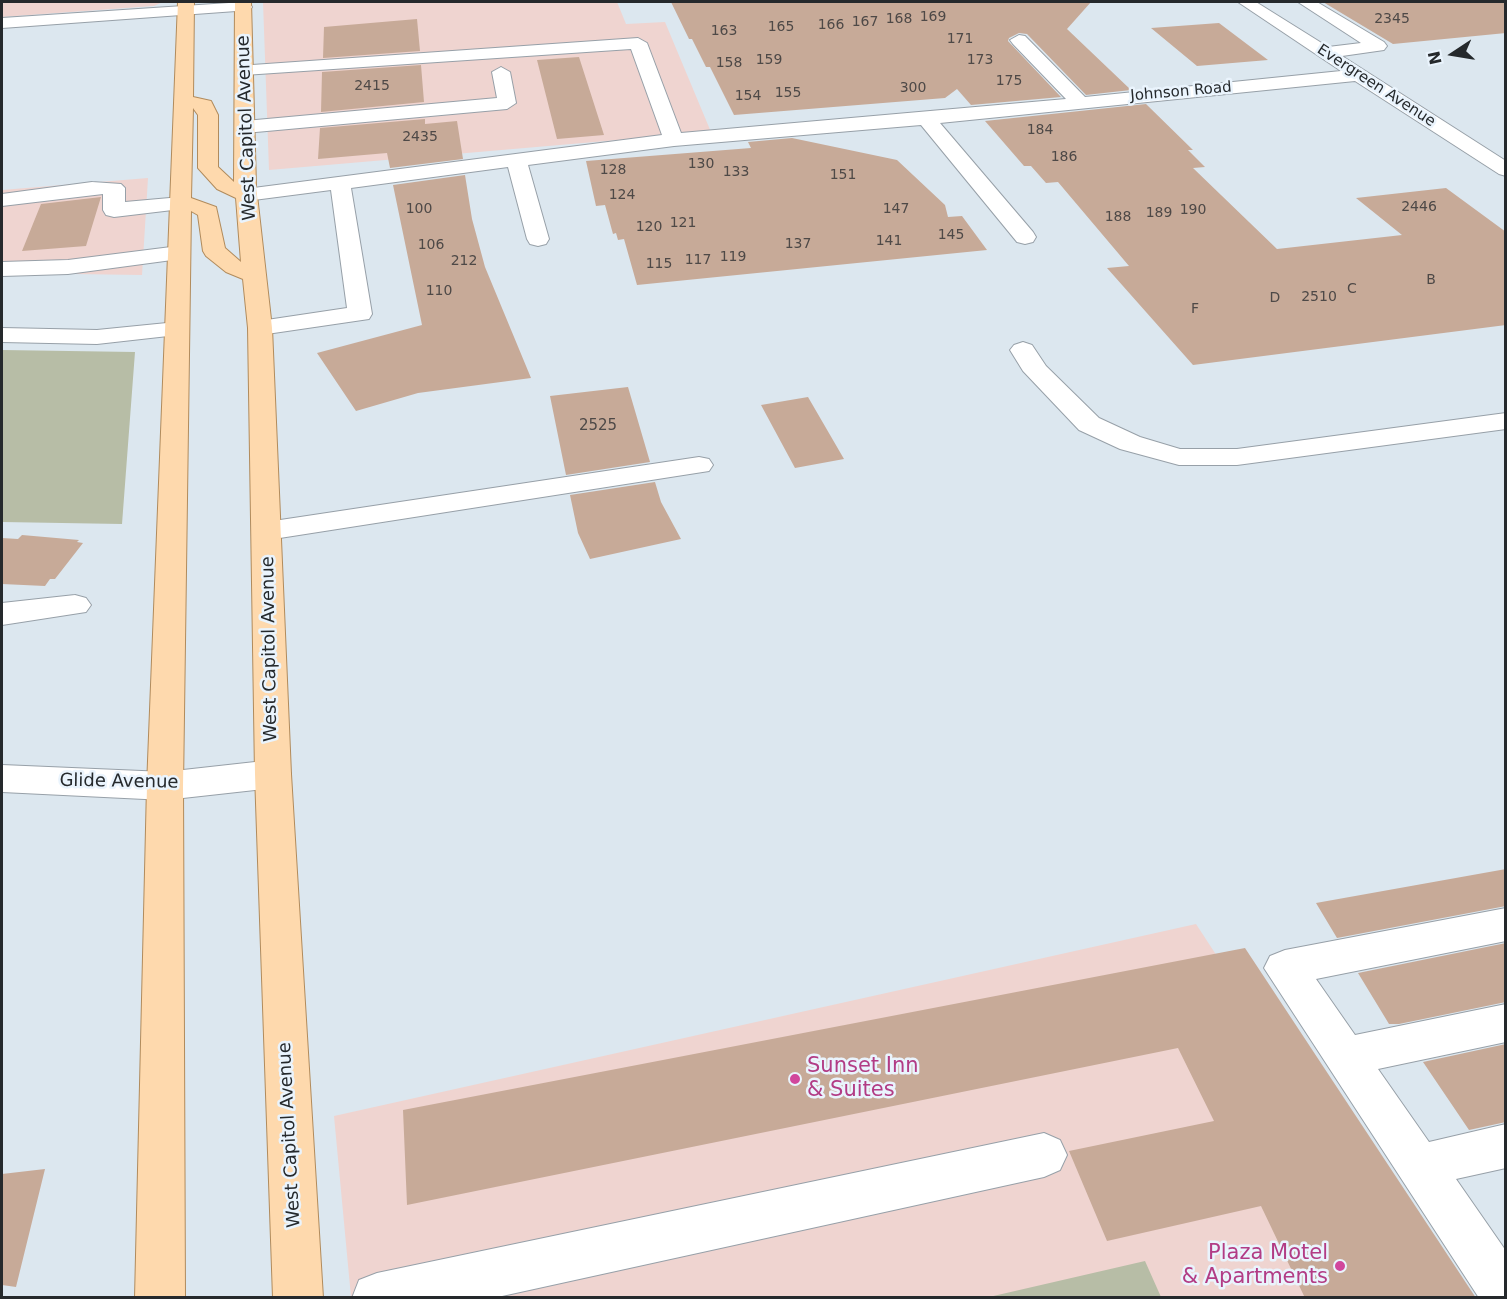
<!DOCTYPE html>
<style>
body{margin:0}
#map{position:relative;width:1507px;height:1299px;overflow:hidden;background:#dce7ef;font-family:"DejaVu Sans",sans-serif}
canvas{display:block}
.frame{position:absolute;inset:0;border:3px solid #25292c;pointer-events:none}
.north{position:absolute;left:1423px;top:24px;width:60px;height:60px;-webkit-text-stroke:4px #eaf4fd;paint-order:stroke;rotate:258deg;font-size:16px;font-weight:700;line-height:24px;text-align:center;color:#25292c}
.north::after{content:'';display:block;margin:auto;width:21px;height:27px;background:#25292c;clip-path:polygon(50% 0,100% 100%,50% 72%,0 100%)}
</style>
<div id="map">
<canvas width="1507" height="1299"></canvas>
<div class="frame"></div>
<div class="north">N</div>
</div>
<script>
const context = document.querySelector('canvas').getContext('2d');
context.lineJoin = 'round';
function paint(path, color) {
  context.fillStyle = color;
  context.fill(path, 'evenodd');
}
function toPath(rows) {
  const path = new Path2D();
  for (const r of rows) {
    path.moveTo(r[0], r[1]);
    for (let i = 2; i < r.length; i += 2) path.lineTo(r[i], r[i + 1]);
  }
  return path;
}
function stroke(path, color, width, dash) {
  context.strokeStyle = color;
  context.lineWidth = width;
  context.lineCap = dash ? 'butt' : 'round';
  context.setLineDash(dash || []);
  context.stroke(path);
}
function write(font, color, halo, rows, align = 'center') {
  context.font = font + ' "DejaVu Sans",sans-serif';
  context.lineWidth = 5;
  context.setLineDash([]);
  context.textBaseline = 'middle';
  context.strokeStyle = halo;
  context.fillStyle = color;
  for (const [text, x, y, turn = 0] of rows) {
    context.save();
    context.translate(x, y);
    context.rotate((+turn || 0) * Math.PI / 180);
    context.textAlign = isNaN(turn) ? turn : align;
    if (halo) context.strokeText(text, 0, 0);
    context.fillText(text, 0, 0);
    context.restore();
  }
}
const commercial = toPath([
 [2,2,163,2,154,6,2,17],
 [263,2,617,2,626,24,665,22,711,132,269,170],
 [148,178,142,275,2,273,2,190],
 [1196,924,1440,1297,351,1297,334,1116]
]);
const green = toPath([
 [2,350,135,352,122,524,2,522],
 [1145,1261,1161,1297,989,1297]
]);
const building = toPath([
 [671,2,1091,2,1067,29,1131,90,1086,95,1027,34,1019,33,1009,38,1008,41,1061,97,971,105,957,89,945,98,734,115,710,67,706,67,692,39,689,39],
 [1323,2,1506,2,1506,33,1393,44],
 [417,19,420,51,323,58,324,27],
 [1219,23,1268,60,1197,66,1151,28],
 [579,57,604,135,557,139,537,60],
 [421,65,424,102,321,112,322,72],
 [1146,104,1193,150,1188,150,1205,167,1193,168,1277,249,1402,235,1356,198,1446,188,1506,232,1506,325,1193,365,1107,268,1129,266,1058,182,1046,183,1031,166,1024,166,985,121],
 [425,119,425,124,457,121,463,159,390,168,387,153,318,159,320,128],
 [792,138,897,160,945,205,948,217,962,216,987,250,637,285,624,239,618,240,616,233,613,234,605,205,596,206,586,161,751,148,748,142],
 [465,175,472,219,485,267,531,378,418,393,356,411,317,353,422,325,393,185],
 [101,197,86,246,22,251,41,204],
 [628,387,650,462,566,475,550,396],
 [808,397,844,459,795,468,761,405],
 [655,482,661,502,681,539,590,559,578,533,570,495],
 [22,535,79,540,77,542,83,543,55,579,50,579,45,586,2,584,2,538,18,539],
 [1506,869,1506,906,1337,938,1316,903],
 [1506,943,1506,1002,1399,1024,1389,1024,1358,973],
 [1245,948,1476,1298,1305,1298,1261,1206,1107,1241,1069,1151,1214,1121,1178,1048,407,1205,403,1110],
 [1506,1044,1506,1122,1469,1130,1423,1062],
 [45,1169,16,1287,2,1285,2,1174]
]);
const minor = toPath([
 [244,2,250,4,252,7,250,10,2,28,2,18,244,2],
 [1238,2,1256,2,1328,47,1361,43,1298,2,1317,2,1384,42,1387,46,1384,50,1342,56,1506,161,1506,176,1499,174,1355,81,940,123,1033,232,1036,237,1033,242,1025,244,1017,242,921,125,674,146,528,165,549,239,546,244,538,246,530,244,527,239,508,167,351,188,372,314,369,319,260,335,251,333,248,328,251,323,260,321,347,308,331,190,246,201,238,200,235,195,238,190,662,135,631,49,244,75,238,74,235,70,238,66,638,38,647,43,681,133,1066,99,1013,44,1010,40,1019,35,1025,36,1085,97,1341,71,1238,2],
 [501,67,510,72,516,103,507,109,245,133,235,127,245,121,497,98,492,72,501,67],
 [92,182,121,184,125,188,125,202,181,197,189,198,192,203,189,208,181,209,114,217,106,215,103,210,103,194,2,206,2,194,92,182],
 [179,246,187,248,190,253,187,258,68,274,2,276,2,262,68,260,179,246],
 [177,322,186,324,189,329,186,334,97,344,2,342,2,328,97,330,177,322],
 [1023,342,1032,345,1046,366,1099,418,1140,437,1180,449,1237,449,1506,413,1506,429,1237,465,1179,465,1120,449,1079,430,1023,371,1010,350,1014,345,1023,342],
 [699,457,709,459,713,465,709,471,267,540,256,538,252,531,256,524,267,522,699,457],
 [75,595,86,598,91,605,86,612,2,625,2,603,75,595],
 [273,760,286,764,291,774,286,784,273,788,165,800,2,792,2,765,165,772,273,760],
 [1506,908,1506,941,1316,979,1355,1035,1506,1004,1506,1042,1378,1069,1429,1142,1506,1124,1506,1168,1456,1179,1506,1251,1506,1298,1479,1298,1264,968,1270,956,1285,950,1506,908],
 [1044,1133,1060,1140,1067,1155,1060,1170,1044,1177,493,1298,352,1298,359,1280,377,1273,1044,1133]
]);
const major = toPath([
 [178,2,194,2,193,97,211,101,218,115,218,167,234,182,235,2,251,2,256,186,272,328,291,774,323,1298,273,1298,255,774,248,328,243,279,226,272,206,256,203,251,198,215,191,211,183,786,185,1298,135,1298,147,786,178,2],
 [193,108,198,115,198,168,217,189,236,198,241,262,225,248,216,207,191,198,193,108]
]);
const markers = [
 [795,1079,6,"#d1479c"],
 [1340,1266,6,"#d1479c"]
];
const farNumbernames = [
 ["169",933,17],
 ["168",899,19],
 ["2345",1392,19],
 ["167",865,22],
 ["166",831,25],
 ["165",781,27],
 ["163",724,31],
 ["171",960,39],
 ["159",769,60],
 ["173",980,60],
 ["158",729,63],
 ["175",1009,81],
 ["2415",372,86],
 ["300",913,88],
 ["155",788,93],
 ["154",748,96],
 ["184",1040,130],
 ["2435",420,137],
 ["186",1064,157],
 ["130",701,164],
 ["128",613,170],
 ["133",736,172],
 ["151",843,175],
 ["124",622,195],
 ["2446",1419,207],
 ["100",419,209],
 ["147",896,209],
 ["190",1193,210],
 ["189",1159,213],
 ["188",1118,217],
 ["121",683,223],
 ["120",649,227],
 ["145",951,235],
 ["141",889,241],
 ["137",798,244],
 ["106",431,245],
 ["119",733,257],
 ["117",698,260],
 ["212",464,261],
 ["115",659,264],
 ["B",1431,280],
 ["C",1352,289],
 ["110",439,291],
 ["2510",1319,297],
 ["D",1275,298],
 ["F",1195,309]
];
const farStreetnames = [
 ["Evergreen Avenue",1376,86,33],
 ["Johnson Road",1181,92,-5]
];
const numberNames = [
 ["2525",598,426]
];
const streetNames = [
 ["West Capitol Avenue",247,128,-92],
 ["West Capitol Avenue",270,649,-91],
 ["Glide Avenue",119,782,1],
 ["West Capitol Avenue",290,1135,-93]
];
const nearHotelnames = [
 ["Sunset Inn",807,1067],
 ["& Suites",807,1091],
 ["Plaza Motel",1328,1254,"right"],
 ["& Apartments",1328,1278,"right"]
];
paint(commercial, '#efd4d0');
paint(green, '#b7bda6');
paint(building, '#c7aa98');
stroke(minor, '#97a0a8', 2);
stroke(major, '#b18b5c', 2);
paint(minor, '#fff');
paint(major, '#fed9ad');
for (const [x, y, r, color] of markers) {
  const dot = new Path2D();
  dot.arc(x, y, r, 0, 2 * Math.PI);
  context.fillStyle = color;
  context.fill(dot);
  stroke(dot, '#eaf4fd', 2);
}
write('14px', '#4e4947', null, farNumbernames);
write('15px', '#25292c', '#eaf4fd', farStreetnames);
write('15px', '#4e4947', null, numberNames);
write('18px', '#25292c', '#eaf4fd', streetNames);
write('21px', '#b23c85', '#eaf4fd', nearHotelnames, 'left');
</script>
